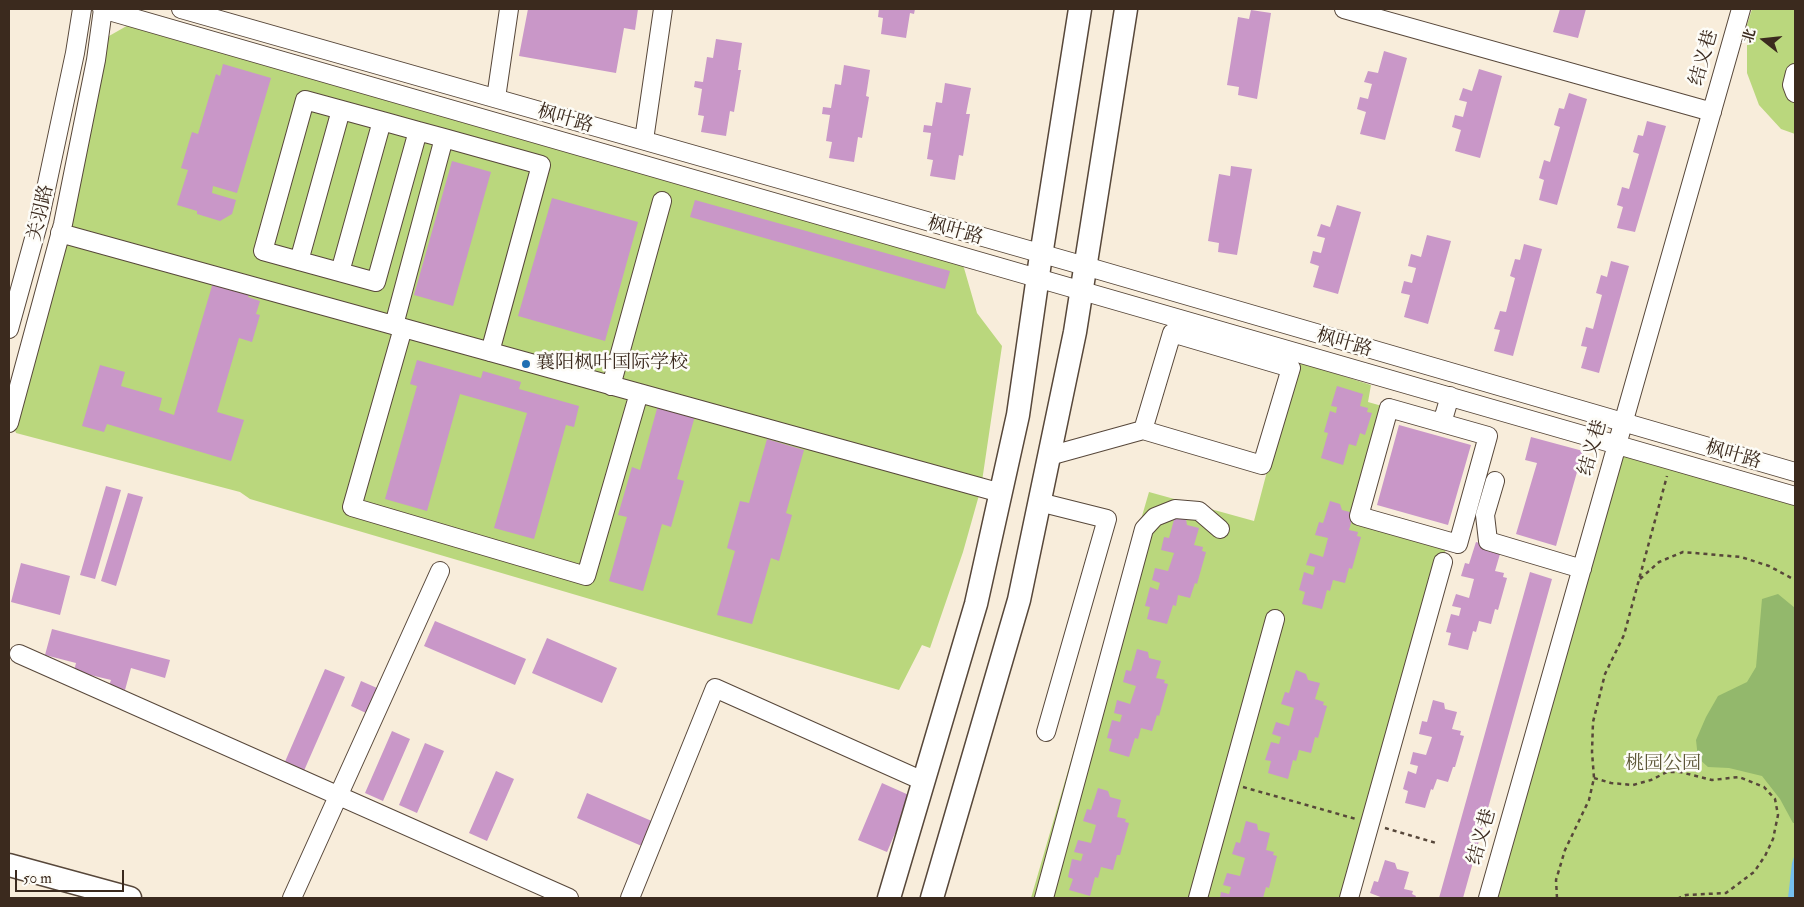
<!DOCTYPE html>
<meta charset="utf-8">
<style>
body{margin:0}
#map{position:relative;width:1804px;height:907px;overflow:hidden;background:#f8eddb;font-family:"IM FELL Double Pica","Noto Serif SC",serif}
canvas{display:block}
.frame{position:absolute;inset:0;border:10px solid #3b2a1e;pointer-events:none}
.north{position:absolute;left:1739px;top:15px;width:50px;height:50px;-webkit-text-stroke:4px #fdfcf7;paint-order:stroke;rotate:286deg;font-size:14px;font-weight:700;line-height:20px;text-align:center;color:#3b2a1e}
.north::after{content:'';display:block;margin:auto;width:18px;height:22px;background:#3b2a1e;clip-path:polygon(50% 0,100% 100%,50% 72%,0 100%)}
.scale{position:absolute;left:15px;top:870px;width:109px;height:22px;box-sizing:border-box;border:2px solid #3b2a1e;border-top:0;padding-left:6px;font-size:15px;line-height:18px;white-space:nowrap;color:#3b2a1e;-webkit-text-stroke:4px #fdfcf7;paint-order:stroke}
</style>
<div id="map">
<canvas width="1804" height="907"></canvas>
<div class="frame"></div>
<div class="north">北</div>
<div class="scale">50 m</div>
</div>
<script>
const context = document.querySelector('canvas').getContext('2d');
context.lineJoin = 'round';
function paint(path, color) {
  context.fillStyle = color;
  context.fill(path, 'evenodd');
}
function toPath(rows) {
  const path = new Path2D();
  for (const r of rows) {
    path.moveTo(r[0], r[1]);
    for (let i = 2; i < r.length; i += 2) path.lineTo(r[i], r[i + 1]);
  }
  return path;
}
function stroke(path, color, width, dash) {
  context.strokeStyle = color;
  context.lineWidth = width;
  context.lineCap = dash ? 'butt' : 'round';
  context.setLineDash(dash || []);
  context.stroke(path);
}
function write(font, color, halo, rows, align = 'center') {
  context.font = font + ' "IM FELL Double Pica","Noto Serif SC",serif';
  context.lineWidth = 5;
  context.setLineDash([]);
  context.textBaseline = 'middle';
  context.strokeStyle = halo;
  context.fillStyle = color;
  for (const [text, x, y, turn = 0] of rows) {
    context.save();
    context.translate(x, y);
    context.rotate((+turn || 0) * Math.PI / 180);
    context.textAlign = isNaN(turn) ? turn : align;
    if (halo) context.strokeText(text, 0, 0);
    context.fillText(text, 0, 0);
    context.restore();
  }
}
const green = toPath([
 [1752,9,1795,9,1795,134,1781,129,1759,105,1747,73,1747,25],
 [139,19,957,254,964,268,977,313,1002,346,981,488,963,552,930,648,922,645,899,690,250,499,240,492,16,433,13,425,102,40],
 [1296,361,1371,385,1368,402,1389,408,1359,516,1448,541,1349,898,1031,898,1149,492,1254,521],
 [1617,444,1795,496,1795,898,1488,898]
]);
const forest = toPath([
 [1778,594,1795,608,1795,823,1793,823,1780,799,1762,776,1729,768,1708,767,1698,758,1696,740,1706,717,1718,696,1747,682,1756,667,1762,599]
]);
const water = toPath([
 [1795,854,1795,898,1788,898,1792,863]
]);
const building = toPath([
 [528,9,638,9,635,30,624,28,616,73,519,56],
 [879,9,915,9,914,14,910,13,906,38,881,34,883,18,878,17],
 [1560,9,1586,9,1578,38,1553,32],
 [1251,10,1271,13,1257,99,1238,95,1239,87,1227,85,1238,17,1249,19],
 [716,39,742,43,738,70,741,70,734,112,730,111,726,136,701,132,704,116,698,115,702,89,694,87,695,81,703,82,707,57,713,58],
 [1384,51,1407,58,1385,140,1360,134,1366,112,1357,109,1360,97,1368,99,1372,84,1364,82,1368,71,1378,73],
 [223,64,271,78,237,193,213,186,212,193,236,200,232,214,220,221,197,214,197,211,177,205,188,170,181,168,192,132,198,134,216,74,220,76],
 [844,65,870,70,866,96,869,97,862,138,858,137,854,162,829,158,832,142,826,141,830,115,822,114,823,107,831,108,835,84,841,85],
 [1479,69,1502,76,1480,158,1455,151,1461,130,1452,127,1455,115,1463,117,1467,102,1459,100,1463,88,1472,91],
 [945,83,971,88,966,114,970,114,963,156,959,155,955,180,930,176,933,160,927,159,931,133,923,132,924,125,932,126,936,102,942,103],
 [1569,93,1587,99,1557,205,1539,200,1544,180,1539,178,1544,160,1550,162,1560,127,1554,125,1559,108,1564,109],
 [1647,121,1666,126,1635,232,1617,228,1623,207,1617,205,1622,187,1629,189,1639,154,1633,152,1638,135,1643,136],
 [452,161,491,172,453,306,414,295],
 [1231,166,1252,169,1237,255,1218,252,1219,243,1208,241,1219,174,1230,176],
 [552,198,638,222,605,341,518,316],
 [695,200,950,271,945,289,690,217],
 [1337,205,1361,212,1338,294,1313,287,1319,266,1310,263,1313,251,1321,253,1325,238,1317,236,1321,224,1330,227],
 [1427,235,1451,241,1428,324,1404,317,1410,295,1401,293,1404,281,1412,283,1416,268,1408,266,1411,254,1421,257],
 [1524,244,1542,249,1513,356,1494,351,1500,330,1494,329,1500,311,1506,312,1515,278,1510,276,1515,259,1520,260],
 [1611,261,1629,266,1599,373,1581,368,1587,347,1581,346,1586,327,1593,329,1602,295,1596,293,1601,275,1607,277],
 [214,279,251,290,248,297,260,301,256,314,260,315,252,342,239,338,217,412,244,420,231,461,107,424,104,432,82,426,100,365,125,372,121,386,162,398,159,410,174,415],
 [417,360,481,378,483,371,521,382,519,389,579,406,574,427,566,425,534,539,494,528,527,413,460,394,427,511,385,499,417,386,410,384],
 [1337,386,1363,394,1360,406,1368,408,1367,412,1372,413,1365,435,1360,433,1356,446,1349,444,1343,465,1321,458,1328,433,1324,432,1330,411,1336,413,1337,407,1331,406],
 [658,405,695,416,677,479,684,481,671,527,662,524,643,591,609,581,627,517,618,515,632,467,640,470],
 [1399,425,1471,445,1448,525,1377,505],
 [1531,437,1583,451,1556,546,1516,534,1537,463,1525,460],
 [767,439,804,450,786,513,792,515,779,561,771,558,752,624,717,615,735,551,727,548,740,501,749,503],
 [106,486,121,490,95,579,80,575],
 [128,493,143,497,116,586,101,581],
 [1330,501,1340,504,1342,510,1354,513,1349,530,1358,532,1357,536,1361,537,1352,569,1349,568,1345,583,1333,580,1330,591,1327,590,1322,609,1302,604,1305,592,1299,590,1304,572,1313,575,1315,567,1306,565,1310,553,1323,557,1328,538,1315,535,1319,522,1323,523],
 [1175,516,1186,519,1187,525,1199,528,1194,545,1203,547,1202,551,1206,552,1197,584,1195,583,1190,598,1178,595,1176,606,1173,605,1167,624,1147,619,1150,607,1145,606,1150,587,1158,590,1160,583,1152,580,1155,568,1168,571,1174,553,1161,550,1164,537,1169,538],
 [1476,542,1486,545,1488,551,1500,554,1495,571,1504,573,1503,577,1507,578,1498,610,1495,609,1491,624,1479,621,1476,632,1473,631,1468,650,1448,645,1451,633,1446,632,1451,614,1459,616,1461,608,1452,606,1456,594,1469,598,1474,579,1461,576,1465,563,1469,564],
 [21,563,70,576,60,615,11,602],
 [1530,572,1552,579,1463,898,1439,898],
 [435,621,526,659,515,685,424,646],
 [52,629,170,660,165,678,131,668,125,690,109,686,111,680,74,671,76,663,45,655],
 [547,638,617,668,602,703,532,673],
 [1137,649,1148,652,1149,658,1161,661,1156,678,1165,680,1164,683,1168,684,1159,716,1157,715,1152,731,1141,728,1138,739,1135,738,1129,757,1109,751,1112,739,1107,738,1112,720,1120,722,1122,715,1114,713,1117,700,1130,704,1136,686,1123,682,1126,670,1131,671],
 [325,669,345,677,303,773,284,764],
 [1296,670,1306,674,1308,680,1320,683,1315,699,1324,702,1323,705,1327,706,1318,738,1315,737,1311,753,1299,750,1296,761,1293,760,1288,779,1268,773,1271,761,1265,760,1271,742,1279,744,1281,737,1272,734,1276,722,1289,726,1294,708,1281,704,1285,692,1289,693],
 [361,681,377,688,366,713,351,706],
 [1433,700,1444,703,1445,709,1457,712,1452,729,1461,731,1460,735,1464,736,1455,767,1453,767,1448,782,1437,779,1433,790,1431,789,1425,808,1405,803,1408,791,1403,789,1408,771,1416,774,1418,766,1410,764,1413,752,1426,755,1432,737,1419,734,1422,721,1427,722],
 [392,731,410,739,383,801,365,793],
 [425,743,444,751,417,813,399,805],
 [496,771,514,779,487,841,469,833],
 [882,783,911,796,887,852,858,840],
 [1098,788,1108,791,1110,797,1121,800,1117,817,1126,819,1125,822,1129,823,1120,855,1117,855,1113,870,1101,867,1098,878,1095,877,1090,896,1069,890,1073,879,1068,877,1072,859,1081,861,1083,854,1074,852,1078,840,1091,843,1096,825,1083,821,1087,809,1091,810],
 [587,793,654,822,644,847,577,818],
 [1246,821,1257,824,1258,830,1270,833,1266,850,1274,852,1273,855,1277,856,1269,888,1266,887,1263,898,1220,898,1221,892,1229,894,1231,887,1223,885,1227,873,1240,876,1245,858,1232,854,1236,842,1240,843],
 [1385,860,1395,863,1397,869,1409,872,1404,889,1413,891,1412,894,1416,896,1415,898,1383,898,1370,893,1374,881,1378,882]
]);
const path = toPath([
 [1640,579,1659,562,1683,552,1741,557,1769,566,1795,580],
 [1594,778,1611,783,1633,785,1651,780,1667,772,1680,772,1712,780,1739,777,1764,787,1775,799,1778,815,1773,839,1765,856,1754,872,1726,893,1686,895,1679,898],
 [1243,787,1356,819],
 [1385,828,1436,843],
 [1557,898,1556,880,1565,850,1589,800,1594,778,1592,752,1593,722,1605,674,1624,635,1667,476]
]);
const minor = toPath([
 [102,9,1795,496],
 [181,9,1085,266,1795,472],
 [1344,9,1712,112],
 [1795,73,1792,85,1795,93],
 [496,98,509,9],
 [418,131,376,282,263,251,305,100,382,121,418,131,444,138,541,165,490,352],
 [644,140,663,9],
 [60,233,1001,493],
 [299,261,341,110],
 [340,272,382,121],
 [394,325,444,138],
 [403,328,352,507,586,576,639,393],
 [9,329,40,217,75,53,82,9],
 [611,386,662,201],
 [9,423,63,224,96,60,103,9],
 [1442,423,1488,436,1458,544,1359,516,1389,408,1442,423,1450,396],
 [1049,456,1143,430,1262,465,1291,368,1172,333,1143,430],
 [1495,481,1485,515,1488,541,1582,569],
 [1039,502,1107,519,1046,732],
 [19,654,569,898],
 [292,898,440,571],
 [630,898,715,688,923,781],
 [1044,898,1144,529,1155,517,1175,509,1199,511,1220,529],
 [1198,898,1275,619],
 [1349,898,1443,562],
 [1488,898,1741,9]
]);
const major = toPath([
 [9,865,130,898],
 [889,898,976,604,1018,415,1040,262,1080,9],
 [932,898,1019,600,1075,332,1126,9]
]);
const markers = [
 [526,364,5,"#1f6fb2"]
];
const streetNames = [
 ["结义巷",1705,58,-74],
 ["枫叶路",565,120,16],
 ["关羽路",42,213,-77],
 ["枫叶路",955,232,16],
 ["枫叶路",1344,344,16],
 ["结义巷",1594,448,-74],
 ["枫叶路",1733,456,16],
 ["结义巷",1483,837,-74]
];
const poiNames = [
 ["襄阳枫叶国际学校",536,364]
];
const parkNames = [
 ["桃园公园",1663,765]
];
paint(green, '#bad77d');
paint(forest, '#93b86c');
paint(water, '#75bfee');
paint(building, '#c997c8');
stroke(minor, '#57473a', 20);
stroke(major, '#57473a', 25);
stroke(path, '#57473a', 2.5, [4, 4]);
stroke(minor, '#fff', 18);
stroke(major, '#fff', 22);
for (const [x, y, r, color] of markers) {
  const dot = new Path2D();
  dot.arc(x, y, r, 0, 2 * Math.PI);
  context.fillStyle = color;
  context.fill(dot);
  stroke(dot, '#fdfcf7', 2);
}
write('19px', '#3b2a1e', '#fdfcf7', streetNames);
write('19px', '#3b2a1e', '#fdfcf7', poiNames, 'left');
write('19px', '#5b5536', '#fdfcf7', parkNames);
</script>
